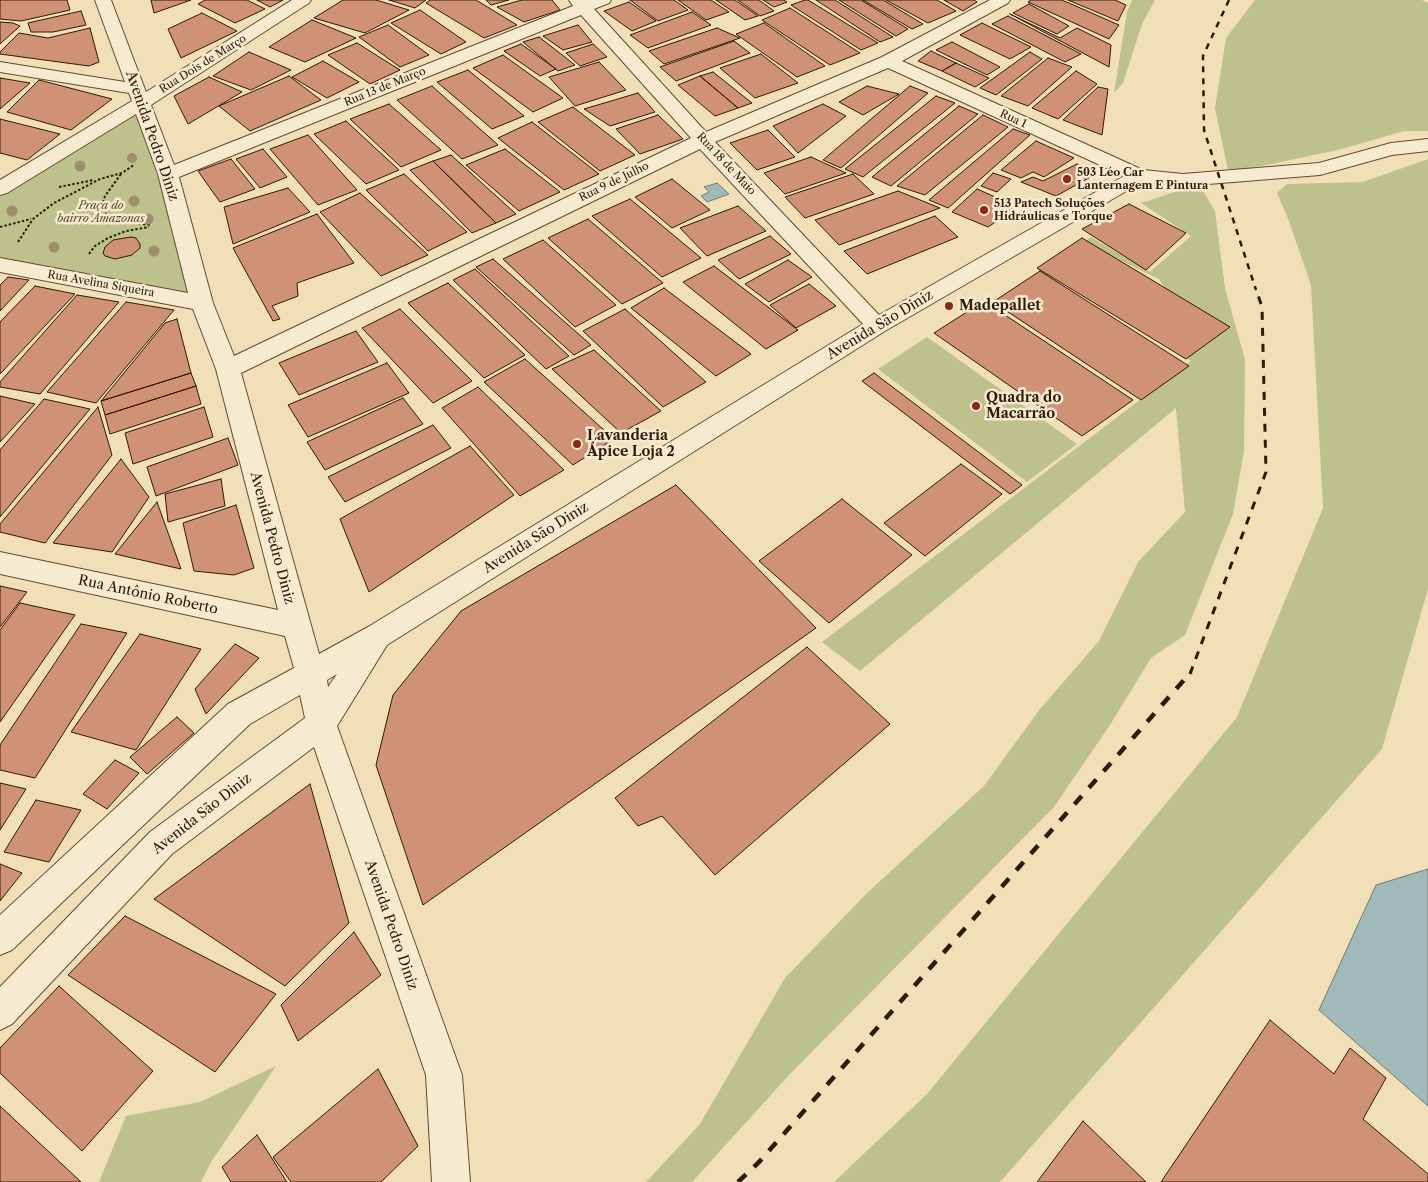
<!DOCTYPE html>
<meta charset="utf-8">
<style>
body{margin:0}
canvas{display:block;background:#f1dfb7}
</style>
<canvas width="1428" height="1182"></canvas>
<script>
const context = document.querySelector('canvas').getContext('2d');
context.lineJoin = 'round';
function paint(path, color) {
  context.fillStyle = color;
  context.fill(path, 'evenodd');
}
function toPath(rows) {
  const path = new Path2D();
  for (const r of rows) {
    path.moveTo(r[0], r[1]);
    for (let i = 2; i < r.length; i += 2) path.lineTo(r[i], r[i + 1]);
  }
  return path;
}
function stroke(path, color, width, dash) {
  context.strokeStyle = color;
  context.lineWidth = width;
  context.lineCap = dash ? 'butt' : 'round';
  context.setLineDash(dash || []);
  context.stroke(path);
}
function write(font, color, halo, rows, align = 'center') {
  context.font = font + ' "Libre Caslon Text",serif';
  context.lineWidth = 5;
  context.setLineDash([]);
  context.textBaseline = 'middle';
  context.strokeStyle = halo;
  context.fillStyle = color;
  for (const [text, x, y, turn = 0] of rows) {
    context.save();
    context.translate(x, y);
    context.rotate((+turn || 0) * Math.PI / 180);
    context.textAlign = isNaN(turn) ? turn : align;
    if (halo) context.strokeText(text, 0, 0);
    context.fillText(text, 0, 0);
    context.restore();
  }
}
const green = toPath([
 [1132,0,1155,0,1142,24,1123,83,1114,93,1127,12],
 [1255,0,1422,0,1428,3,1428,131,1404,131,1342,149,1267,165,1228,171,1215,108,1226,38],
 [135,112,161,176,192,298,0,261,0,196],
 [1428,159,1428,589,1382,749,1000,1182,834,1182,927,1094,1237,717,1323,508,1311,285,1289,221,1277,193,1287,184,1363,182],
 [1199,184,1215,211,1225,288,1245,360,1244,451,1233,514,1185,635,1151,658,1110,725,1054,807,789,1075,692,1182,646,1182,700,1124,785,978,867,893,984,786,1040,709,1099,641,1138,562,1185,512,1176,408,860,671,822,642,1191,361,1146,328,1172,300,1159,279,1083,242,1091,237,1150,272,1191,236,1141,203],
 [927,337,1077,444,1027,482,878,369],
 [276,1066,211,1162,201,1182,99,1182,126,1116,200,1102]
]);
const water = toPath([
 [717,183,729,194,707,202,701,196,709,192,704,187,717,183],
 [1428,869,1428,1106,1319,1010,1376,885,1428,869]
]);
const building = toPath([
 [0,0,67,0,70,10,21,21,0,19,0,0],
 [151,0,191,0,154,13,151,0],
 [205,0,247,0,265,9,235,23,198,4,205,0],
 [257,0,283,0,270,7,257,0],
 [343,0,376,0,409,10,365,33,314,18,343,0],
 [389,0,426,0,415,8,389,0],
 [430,0,476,0,517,25,484,38,426,3,430,0],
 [486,0,509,0,491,5,486,0],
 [522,0,552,0,560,10,524,22,497,7,522,0],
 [630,0,674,0,688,10,658,21,630,0],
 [678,0,711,0,729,12,706,20,678,0],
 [716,0,735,0,758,16,745,20,716,0],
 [738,0,759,0,774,11,760,16,738,0],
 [763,0,784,0,787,2,774,7,763,0],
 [805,0,808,0,878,43,861,50,791,5,805,0],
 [816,0,835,0,893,37,880,42,816,0],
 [839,0,861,0,908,29,896,36,839,0],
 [863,0,883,0,923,24,912,29,863,0],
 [886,0,937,0,956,11,928,23,886,0],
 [944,0,974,0,977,2,963,11,944,0],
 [1031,0,1062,0,1119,25,1109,39,1028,2,1031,0],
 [1068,0,1115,0,1126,5,1118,21,1068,0],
 [629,2,656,21,632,31,604,11,629,2],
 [1029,4,1069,26,1057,34,1013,13,1029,4],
 [790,8,860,53,830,65,762,20,790,8],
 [420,10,466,42,441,54,391,23,420,10],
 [81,11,86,25,53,32,31,32,28,23,81,11],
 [692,12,711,25,648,48,630,35,692,12],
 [202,13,237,31,181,58,168,29,202,13],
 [1010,14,1060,38,1077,28,1111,45,1109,67,1010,14],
 [1008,16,1081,54,1065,62,992,24,1008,16],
 [312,20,356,38,305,62,269,47,312,20],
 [0,22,13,23,20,26,0,44,0,22],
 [764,23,825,66,797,77,736,34,764,23],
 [982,23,1031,47,1010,59,960,35,982,23],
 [388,25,429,55,400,67,359,37,388,25],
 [578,25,592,42,563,50,543,36,578,25],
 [90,28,99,62,89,66,0,54,0,52,19,33,48,38,90,28],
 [717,28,740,38,664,64,649,51,717,28],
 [539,37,575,65,558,71,523,42,539,37],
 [734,41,750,53,676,81,660,67,734,41],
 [952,42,1000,67,987,75,936,50,952,42],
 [357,43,400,70,370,84,328,55,357,43],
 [521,44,556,69,540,76,504,51,521,44],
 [593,44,607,57,580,66,566,53,593,44],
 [931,51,956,63,942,71,918,61,931,51],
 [249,52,291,70,251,90,213,76,249,52],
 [1030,52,1042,59,996,95,980,88,1030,52],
 [761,54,798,83,755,98,720,68,761,54],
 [503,55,563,98,533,112,473,68,503,55],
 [1048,58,1072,67,1028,106,1001,96,1048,58],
 [323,61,359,82,327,98,292,77,323,61],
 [599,62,626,90,575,106,549,77,599,62],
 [956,63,989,78,975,87,942,71,956,63],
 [468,70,524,116,492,129,437,82,468,70],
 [1076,71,1097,84,1058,119,1032,108,1076,71],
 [713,72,752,103,738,108,700,76,713,72],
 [289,76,321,100,250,131,219,106,289,76],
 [700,76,738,108,715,116,678,85,700,76],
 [209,77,242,92,188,124,174,96,209,77],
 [0,78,30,83,0,109,0,78],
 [39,80,112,99,71,130,7,112,39,80],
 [432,86,498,145,462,159,397,100,432,86],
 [867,86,899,94,863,115,839,102,867,86],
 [910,86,928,93,841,168,823,160,910,86],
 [1098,87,1108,89,1102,135,1063,120,1098,87],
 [638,93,655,112,610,126,584,109,638,93],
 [936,96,955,103,863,177,845,169,936,96],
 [389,104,441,150,401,167,350,119,389,104],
 [823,104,846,116,798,153,773,126,823,104],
 [959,106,978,114,891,186,872,177,959,106],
 [573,107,635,155,600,171,538,122,573,107],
 [658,115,683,139,640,154,616,129,658,115],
 [983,115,1008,127,925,195,897,186,983,115],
 [0,119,60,134,27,160,0,153,0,119],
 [346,121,399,170,366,184,314,134,346,121],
 [532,122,599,174,564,190,498,138,532,122],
 [1013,129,1030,135,948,208,929,200,1013,129],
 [768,130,795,157,757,170,730,143,768,130],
 [308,135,357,190,318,205,270,149,308,135],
 [1036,141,1074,158,1044,177,1033,172,1021,178,1001,170,1036,141],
 [263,149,287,177,260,188,236,159,263,149],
 [505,149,560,192,519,211,466,165,505,149],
 [451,155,516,214,496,223,433,161,451,155],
 [811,157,846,173,785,194,764,173,811,157],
 [231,159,255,189,220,202,198,171,231,159],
 [433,161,496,223,472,233,410,170,433,161],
 [1077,164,1096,174,1056,196,1021,182,1033,177,1043,181,1077,164],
 [993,173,1011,179,997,192,981,186,993,173],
 [404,174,467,232,428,251,366,190,404,174],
 [853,174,874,194,805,218,785,197,853,174],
 [672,179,710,210,672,228,635,197,672,179],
 [288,188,310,212,233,244,224,207,288,188],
 [977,189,1018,207,988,227,952,212,977,189],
 [898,191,940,208,839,245,815,220,898,191],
 [360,193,428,255,381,276,320,212,360,193],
 [630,199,701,258,662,277,592,216,630,199],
 [1129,204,1186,233,1146,270,1082,229,1129,204],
 [738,206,766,231,707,256,680,228,738,206],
 [317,214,354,263,297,283,298,296,272,306,280,319,273,321,233,248,317,214],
 [935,216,958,237,867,274,844,251,935,216],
 [588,219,663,283,622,304,548,238,588,219],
 [770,236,791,254,739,279,718,260,770,236],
 [131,237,136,238,140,244,140,248,132,255,115,259,105,256,103,253,105,247,113,240,131,237],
 [1082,238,1230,327,1186,359,1037,268,1082,238],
 [543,240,616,305,575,327,503,259,543,240],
 [493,259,591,345,574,355,476,267,493,259],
 [788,260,812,277,769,302,745,284,788,260],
 [714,266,798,330,766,349,683,282,714,266],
 [475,269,569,356,546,369,453,280,475,269],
 [1040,271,1189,366,1141,400,993,302,1040,271],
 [8,277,29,280,0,311,0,285,8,277],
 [448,283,525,355,484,378,408,303,448,283],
 [809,284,836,306,796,328,770,305,809,284],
 [35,286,75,294,0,374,0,322,35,286],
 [664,288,751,354,716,376,631,308,664,288],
 [77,295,119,302,40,394,0,387,0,382,77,295],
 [984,301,1133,400,1082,436,934,333,984,301],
 [126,302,174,310,96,403,47,392,126,302],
 [400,309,472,381,433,403,362,328,400,309],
 [625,309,706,382,663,407,583,331,625,309],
 [177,319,191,373,101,401,165,323,177,319],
 [356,331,378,362,299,395,279,363,356,331],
 [594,350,661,411,621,433,552,369,594,350],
 [525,359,614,439,573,465,484,382,525,359],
 [387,363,409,393,308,437,288,405,387,363],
 [191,373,196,386,105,415,101,401,191,373],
 [874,373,1022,485,1010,494,862,381,874,373],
 [196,386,201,404,110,434,105,415,196,386],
 [478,387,564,470,520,496,442,408,478,387],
 [0,396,35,404,0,442,0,396],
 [403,398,423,424,325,470,307,442,403,398],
 [44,399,90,409,0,517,0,450,44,399],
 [98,407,112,455,45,543,0,532,0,524,98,407],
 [204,407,213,437,133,464,125,433,204,407],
 [433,425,451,448,345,502,328,477,433,425],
 [228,438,238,465,156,496,147,467,228,438],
 [470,446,514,495,369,592,340,519,470,446],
 [121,459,149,497,112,552,53,543,121,459],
 [961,464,1002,494,925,556,884,523,961,464],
 [221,479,225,506,168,522,165,494,221,479],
 [676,485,816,628,423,905,376,765,393,695,461,611,676,485],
 [842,499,912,555,829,623,759,561,842,499],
 [157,502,181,569,115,554,157,502],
 [236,505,254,568,234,575,194,571,183,523,236,505],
 [0,586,27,592,0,627,0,586],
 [20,603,75,615,0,722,0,630,20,603],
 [81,624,127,633,35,778,0,770,0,745,81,624],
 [140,634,201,649,136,750,71,732,140,634],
 [235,644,259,658,206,714,195,689,235,644],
 [807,647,890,724,715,875,662,816,638,826,615,798,807,647],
 [177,717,194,733,147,774,130,757,177,717],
 [115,760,139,773,107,809,83,794,115,760],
 [0,783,26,789,0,830,0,783],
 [310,784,349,923,285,986,154,899,310,784],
 [36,800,81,810,49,862,4,852,36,800],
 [0,864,22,873,0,901,0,864],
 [125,916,276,994,215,1072,68,975,125,916],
 [354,932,381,975,298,1041,281,1005,354,932],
 [59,986,153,1071,82,1151,0,1073,0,1048,59,986],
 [1270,1020,1334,1074,1350,1048,1386,1078,1363,1119,1428,1174,1428,1182,1161,1182,1270,1020],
 [378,1069,418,1146,381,1182,291,1182,273,1157,378,1069],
 [0,1106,81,1182,0,1182,0,1106],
 [1083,1121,1146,1182,1037,1182,1083,1121],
 [257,1135,287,1182,231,1182,222,1167,257,1135]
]);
const path = toPath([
 [121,174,105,196,102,205,106,214,118,221,151,225],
 [59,187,94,180],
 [0,227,31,219],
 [18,242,33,219,54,203,100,179,122,173,134,165],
 [89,254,95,246,108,238,126,231,149,227]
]);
const minor = toPath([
 [95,0,111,0,146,92,292,0,311,0,309,3,151,105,174,165,573,6,569,0,611,0,609,3,594,9,706,132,882,57,990,0,1010,0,1008,3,902,61,1143,170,1183,174,1319,163,1391,143,1428,139,1428,151,1392,155,1320,175,1183,186,1142,182,885,331,387,645,337,726,462,1075,470,1182,432,1182,426,1075,314,747,172,854,12,1024,0,1030,0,987,150,832,305,718,300,695,250,724,12,950,0,955,0,915,228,704,294,668,285,636,0,574,0,552,278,610,216,369,193,309,0,272,0,258,188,293,158,174,136,114,7,193,0,195,0,180,132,101,129,93,0,72,0,62,125,82,95,0],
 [581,15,691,138,234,356,213,303,179,177,581,15],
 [888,68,1124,176,879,315,715,142,888,68],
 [700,149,863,324,368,627,319,654,241,373,700,149],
 [337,674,328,687,327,680,337,674]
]);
const railFar2 = toPath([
 [1229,0,1203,56,1204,130,1256,290]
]);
const railFar1 = toPath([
 [1190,674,1266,472,1262,307,1256,289]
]);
const rail = toPath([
 [738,1182,759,1162,1191,672]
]);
const trees = [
 [132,158,5],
 [80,166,5.5],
 [134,201,5.5],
 [12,211,5.5],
 [148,219,5.5],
 [54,247,5.5],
 [154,251,5.5]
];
const markers = [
 [1067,179,5,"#8f2418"],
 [984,210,5,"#8f2418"],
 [949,306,5,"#8f2418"],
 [976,406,5,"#8f2418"],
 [577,444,5,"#8f2418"]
];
const farStreetnames = [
 ["Rua Dois de Março",203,64,-32],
 ["Rua 13 de Março",385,87,-22],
 ["Rua 1",1013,119,25],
 ["Rua 18 de Maio",726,164,47],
 ["Rua 9 de Julho",614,182,-26],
 ["Rua Avelina Siqueira",101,284,10]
];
const farPoinames = [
 ["503 Léo Car",1077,173],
 ["Lanternagem E Pintura",1077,186],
 ["513 Patech Soluções",994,204],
 ["Hidráulicas e Torque",994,217]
];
const farParknames = [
 ["Praça do",101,206],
 ["bairro Amazonas",101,219]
];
const streetNames = [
 ["Avenida Pedro Diniz",152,136,71],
 ["Avenida São Diniz",880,325,-31],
 ["Avenida Pedro Diniz",272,538,75],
 ["Avenida São Diniz",536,538,-32],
 ["Rua Antônio Roberto",148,595,12],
 ["Avenida São Diniz",202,814,-38],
 ["Avenida Pedro Diniz",391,925,71]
];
const poiNames = [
 ["Madepallet",959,306],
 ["Quadra do",986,398],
 ["Macarrão",986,414],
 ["Lavanderia",587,436],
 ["Ápice Loja 2",587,452]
];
paint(green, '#bdc18c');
paint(water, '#a0baba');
stroke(water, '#747972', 1);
paint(building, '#d09274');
stroke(building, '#321806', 1);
stroke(minor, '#624a32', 2);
stroke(path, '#321806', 2, [2.5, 2]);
paint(minor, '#f6ead0');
stroke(railFar2, '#321806', 2.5, [6, 6]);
stroke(railFar1, '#321806', 3, [8, 8]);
stroke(rail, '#321806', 4.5, [11, 11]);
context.fillStyle = '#9f8e6c';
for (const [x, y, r] of trees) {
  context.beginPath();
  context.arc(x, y, r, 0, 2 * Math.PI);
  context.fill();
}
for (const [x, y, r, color] of markers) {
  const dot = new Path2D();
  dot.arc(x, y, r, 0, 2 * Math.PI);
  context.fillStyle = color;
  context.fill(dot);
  stroke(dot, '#f6ead0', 2);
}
write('11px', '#321806', '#f6ead0', farStreetnames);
write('bold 11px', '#321806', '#f6ead0', farPoinames, 'left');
write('italic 11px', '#5c4b2e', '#f6ead0', farParknames);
write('14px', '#321806', '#f6ead0', streetNames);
write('bold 14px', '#321806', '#f6ead0', poiNames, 'left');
</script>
